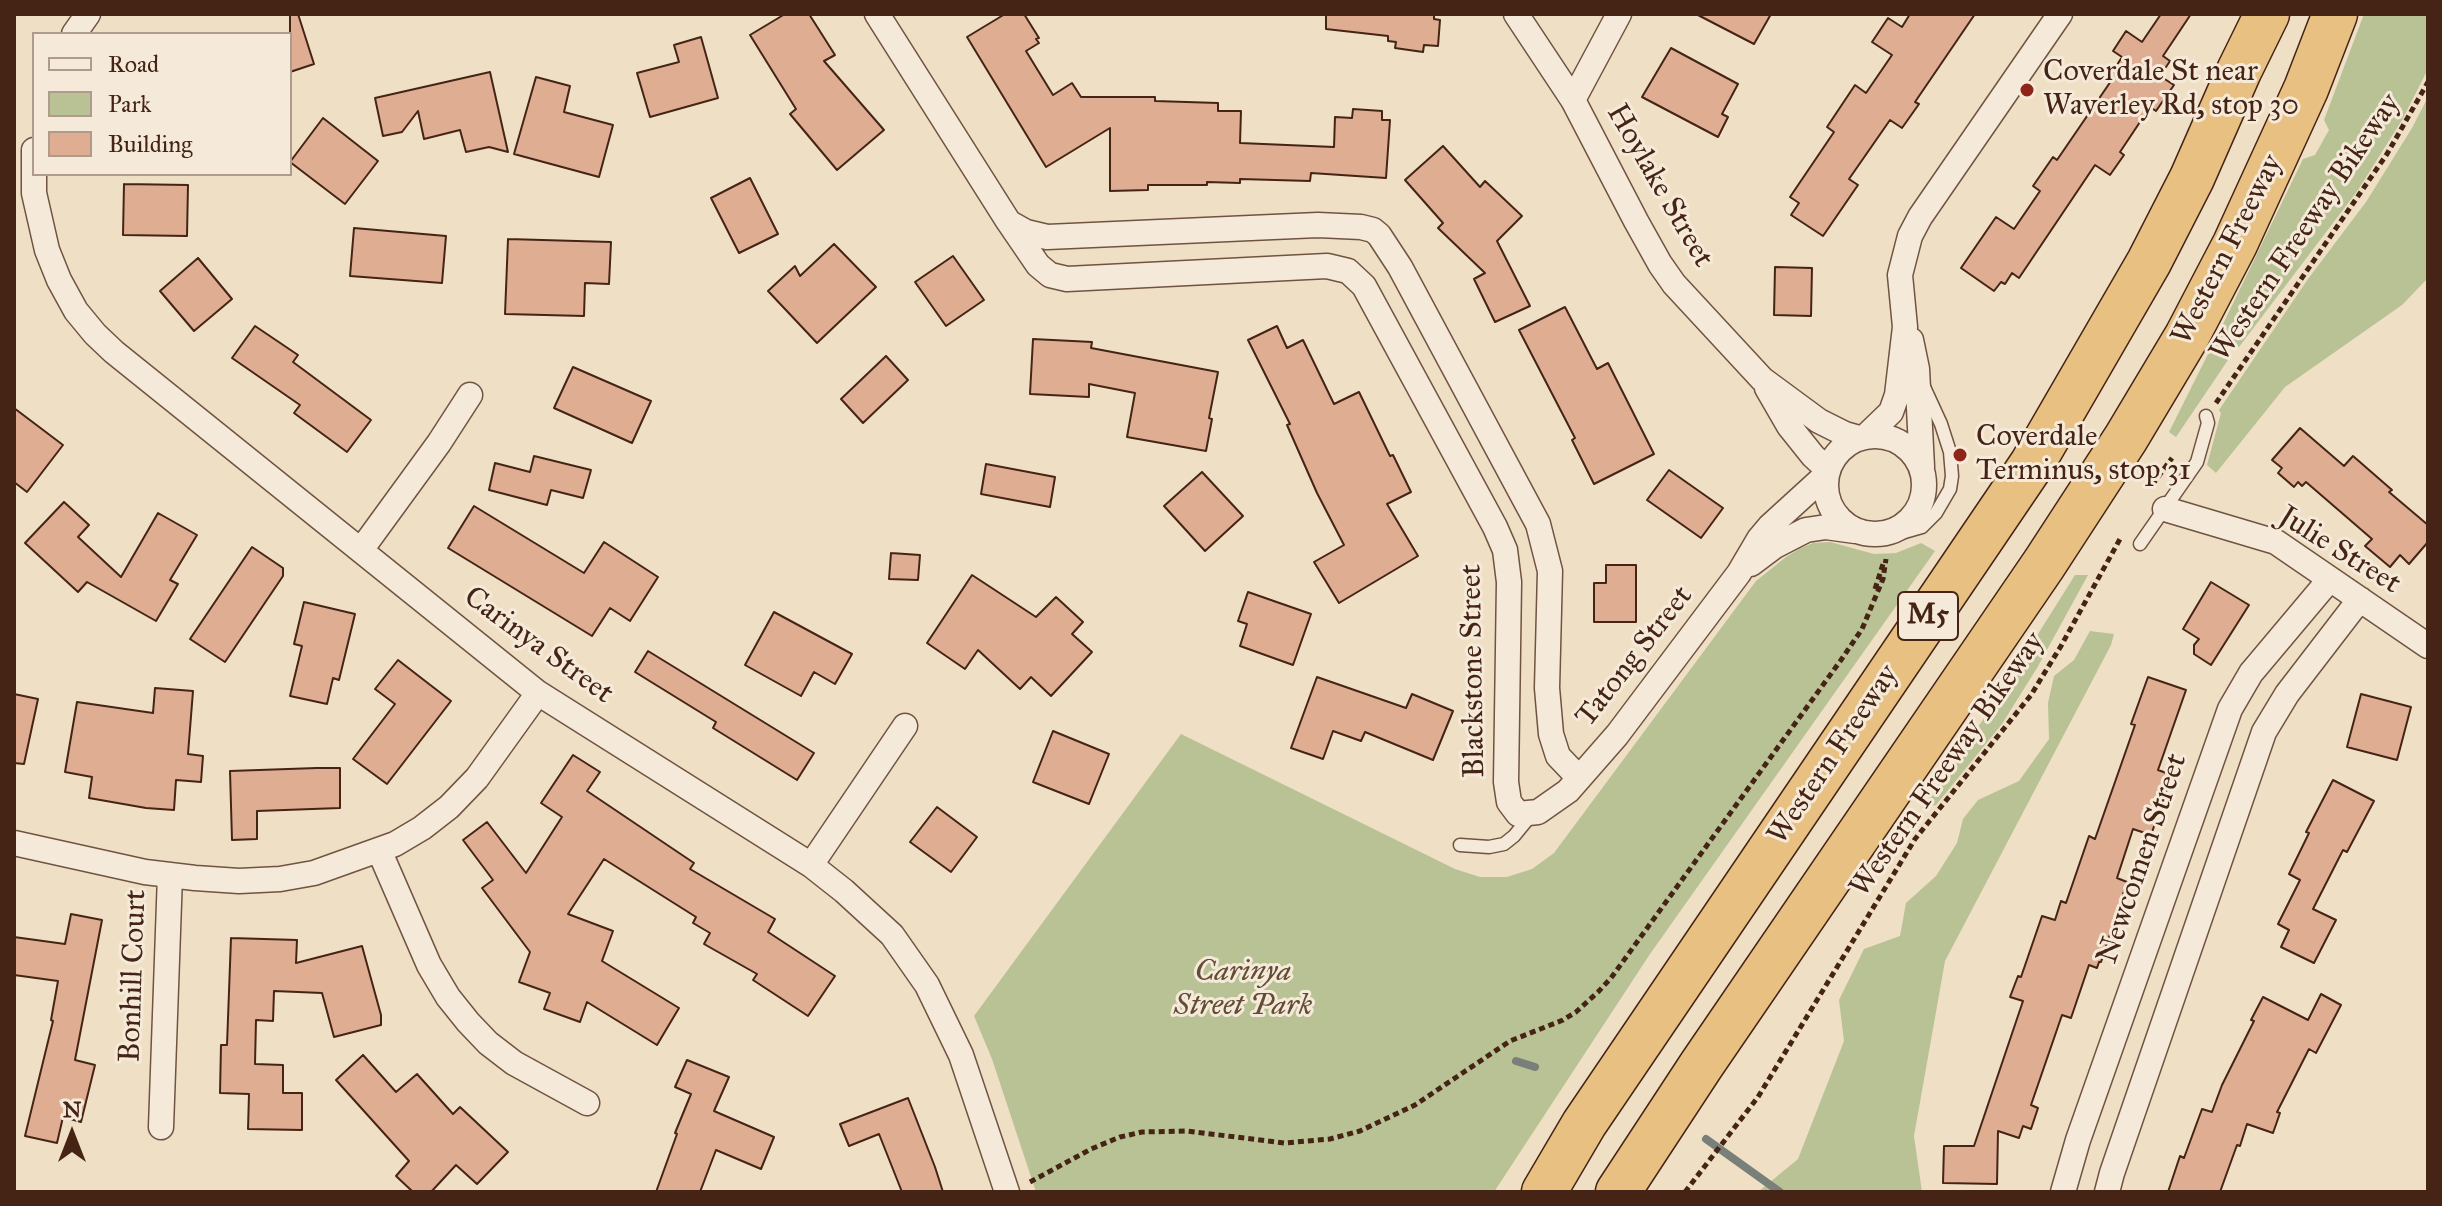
<!DOCTYPE html>
<style>
body{margin:0}
#map{position:relative;width:2442px;height:1206px;overflow:hidden;background:#efdfc5;font-family:"IM FELL Great Primer",serif}
canvas{display:block}
.frame{position:absolute;inset:0;border:16px solid #452415;pointer-events:none}
.legend{position:absolute;left:32px;top:32px;width:260px;height:144px;box-sizing:border-box;background:#f5ead9;border:2px solid #af9b8b;margin:0;padding:10px 14px;list-style:none;font-size:24px;color:#452415}
.legend li{display:flex;align-items:center;gap:16px;height:40px}
.legend b{width:40px;border:2px solid #af9b8b}
.north{position:absolute;left:32px;top:1094px;width:80px;height:80px;-webkit-text-stroke:6px #f5ead9;paint-order:stroke;rotate:0deg;font-size:22px;font-weight:700;line-height:32px;text-align:center;color:#452415}
.north::after{content:'';display:block;margin:auto;width:28px;height:36px;background:#452415;clip-path:polygon(50% 0,100% 100%,50% 72%,0 100%)}
</style>
<div id="map">
<canvas width="2442" height="1206"></canvas>
<div class="frame"></div>
<ul class="legend">
<li><b style="height:10px;background:#f5ead9"></b>Road</li>
<li><b style="height:22px;background:#b8c295"></b>Park</li>
<li><b style="height:22px;background:#dead92"></b>Building</li>
</ul>
<div class="north">N</div>
</div>
<script>
const context = document.querySelector('canvas').getContext('2d');
context.lineJoin = 'round';
function paint(path, color) {
  context.fillStyle = color;
  context.fill(path, 'evenodd');
}
function toPath(rows) {
  const path = new Path2D();
  for (const r of rows) {
    if (r.length === 3) {
      path.moveTo(r[0] + r[2], r[1]);
      path.arc(r[0], r[1], r[2], 0, 2 * Math.PI);
      continue;
    }
    path.moveTo(r[0], r[1]);
    for (let i = 2; i < r.length; i += 2) path.lineTo(r[i], r[i + 1]);
  }
  return path;
}
function stroke(path, color, width, dash) {
  context.strokeStyle = color;
  context.lineWidth = width;
  context.lineCap = dash ? 'butt' : 'round';
  context.setLineDash(dash || []);
  context.stroke(path);
}
function write(font, color, halo, rows, align = 'center') {
  context.font = font + ' "IM FELL Great Primer",serif';
  context.lineWidth = 6;
  context.setLineDash([]);
  context.textBaseline = 'middle';
  context.strokeStyle = halo;
  context.fillStyle = color;
  for (const [text, x, y, turn = 0] of rows) {
    context.save();
    context.translate(x, y);
    context.rotate((+turn || 0) * Math.PI / 180);
    context.textAlign = isNaN(turn) ? turn : align;
    if (halo) context.strokeText(text, 0, 0);
    context.fillText(text, 0, 0);
    context.restore();
  }
}
const green = toPath([
 [2364,14,2428,14,2428,69,2402,120,2358,190,2239,347,2228,342,2223,349,2229,353,2228,360,2176,437,2169,432,2225,320,2303,159,2315,155,2329,130,2324,120],
 [2428,97,2428,278,2402,305,2285,387,2216,473,2207,465,2221,413,2219,410,2308,279,2366,202,2412,128],
 [1830,542,1874,554,1896,553,1921,543,1935,551,1650,954,1494,1192,1036,1192,992,1059,974,1016,1181,734,1455,869,1480,877,1507,877,1532,869,1554,853,1756,581,1786,557,1801,548,1813,543],
 [2075,575,2088,575,2037,668,2002,724,1936,805,1922,808,1996,701],
 [2090,631,2114,634,2111,645,1945,961,1914,1136,1922,1192,1758,1192,1798,1159,1844,1041,1839,1000,1864,949,1900,936,1906,903,1936,876,1957,843,1963,819,1978,800,2019,781,2049,739,2048,703,2054,676,2074,660]
]);
const stream = toPath([
 [1516,1061,1535,1067],
 [1706,1139,1780,1192]
]);
const building = toPath([
 [290,14,298,14,314,64,290,72,290,14],
 [785,14,809,14,835,55,824,61,884,130,837,170,790,114,796,109,750,35,785,14],
 [1005,14,1024,14,1039,38,1036,39,1039,43,1026,51,1053,95,1072,83,1081,97,1155,97,1155,101,1218,103,1218,111,1241,111,1240,143,1334,147,1335,117,1352,118,1353,109,1382,111,1382,120,1390,120,1386,178,1311,173,1310,181,1240,179,1240,183,1207,182,1207,185,1148,185,1148,190,1110,191,1110,128,1046,167,967,37,1005,14],
 [1326,14,1434,14,1434,19,1440,20,1438,46,1424,45,1423,52,1395,48,1396,42,1388,41,1388,36,1326,29,1326,14],
 [1696,14,1771,14,1754,44,1696,14],
 [1910,14,1975,14,1915,102,1919,104,1902,128,1890,120,1849,179,1858,185,1823,236,1791,215,1799,203,1790,197,1834,132,1827,127,1855,85,1866,93,1892,55,1872,42,1888,18,1902,27,1910,14],
 [2161,14,2191,14,2163,56,2170,61,2160,76,2174,85,2156,111,2150,107,2120,152,2124,155,2110,175,2095,165,2019,278,2012,273,2005,284,2001,282,1994,291,1961,268,1996,217,2014,229,2040,191,2033,186,2053,157,2057,160,2111,81,2108,79,2122,57,2113,51,2126,31,2142,42,2161,14],
 [701,37,718,98,650,117,637,73,679,62,674,45,701,37],
 [1671,48,1738,84,1722,114,1728,117,1718,137,1642,97,1671,48],
 [490,72,508,152,489,147,466,152,460,130,424,139,418,111,402,132,383,136,375,98,490,72],
 [536,77,570,86,564,112,613,125,599,177,514,154,536,77],
 [323,118,378,161,345,204,290,162,323,118],
 [1443,146,1480,187,1485,181,1522,216,1497,241,1530,306,1495,322,1474,279,1485,273,1438,228,1443,223,1405,180,1443,146],
 [750,178,778,234,739,253,711,198,750,178],
 [124,184,188,185,187,236,123,235,124,184],
 [354,228,446,236,442,283,350,276,354,228],
 [508,239,611,242,609,284,585,283,584,316,505,314,508,239],
 [834,244,876,287,817,343,768,291,795,266,800,276,834,244],
 [953,256,984,300,946,326,915,282,953,256],
 [198,258,232,299,194,331,160,291,198,258],
 [1775,267,1812,268,1811,316,1774,315,1775,267],
 [1565,307,1597,369,1608,363,1654,454,1594,484,1572,440,1575,438,1519,330,1565,307],
 [255,326,298,355,293,362,371,420,347,452,294,413,300,405,232,358,255,326],
 [1277,326,1287,348,1303,340,1334,404,1359,392,1390,456,1393,455,1411,492,1387,504,1418,556,1339,603,1314,562,1344,545,1317,493,1287,425,1290,424,1248,340,1277,326],
 [1033,339,1092,342,1091,348,1218,372,1209,418,1212,419,1206,451,1127,437,1135,393,1089,384,1089,397,1030,394,1033,339],
 [886,356,908,380,863,423,841,399,886,356],
 [573,367,651,401,632,443,554,408,573,367],
 [14,408,63,445,27,492,14,482,14,408],
 [2300,428,2344,466,2353,456,2392,490,2389,492,2428,525,2428,542,2409,564,2400,555,2390,567,2365,546,2372,539,2306,482,2302,486,2298,482,2294,487,2278,473,2282,468,2272,460,2300,428],
 [534,456,591,470,583,498,551,490,547,505,489,490,495,463,530,472,534,456],
 [986,464,1055,477,1050,507,981,494,986,464],
 [1669,470,1723,508,1701,538,1647,500,1669,470],
 [1202,472,1243,516,1205,551,1164,506,1202,472],
 [64,502,89,525,78,537,121,577,158,513,197,535,170,580,178,584,156,621,87,582,78,592,25,543,64,502],
 [474,506,584,573,604,542,658,577,630,621,610,608,592,636,448,548,474,506],
 [252,547,283,568,283,576,225,662,190,639,252,547],
 [891,553,920,555,918,580,889,579,891,553],
 [1606,565,1636,565,1636,622,1594,622,1594,583,1606,583,1606,565],
 [972,575,1036,617,1056,597,1083,622,1072,634,1092,652,1051,696,1031,677,1020,689,978,650,965,669,927,643,972,575],
 [2211,582,2249,605,2211,665,2194,654,2194,645,2199,639,2183,629,2211,582],
 [1248,592,1311,614,1293,665,1240,646,1247,624,1238,621,1248,592],
 [304,602,355,614,339,680,333,678,327,704,290,696,302,646,294,644,304,602],
 [774,612,852,654,835,684,814,672,801,696,745,665,774,612],
 [648,651,814,753,797,780,713,728,716,722,635,672,648,651],
 [398,660,451,701,387,784,353,759,395,704,375,689,398,660],
 [1317,677,1406,708,1412,694,1453,711,1433,760,1365,732,1361,741,1333,731,1323,759,1291,748,1317,677],
 [2148,677,2186,690,2158,770,2172,775,2151,835,2133,829,2117,878,2127,882,2101,962,2099,962,2097,968,2089,965,2071,1018,2062,1015,2031,1105,2038,1108,2031,1129,2023,1126,2019,1138,1998,1131,1997,1184,1943,1183,1944,1146,1974,1146,2023,1001,2010,997,2018,976,2021,977,2042,916,2055,920,2061,901,2066,903,2089,836,2095,839,2135,725,2131,724,2148,677],
 [155,688,193,691,188,754,203,756,201,782,176,780,174,810,146,808,89,798,92,777,65,772,77,702,153,713,155,688],
 [14,694,38,699,24,764,14,763,14,694],
 [2361,694,2411,707,2397,760,2347,747,2361,694],
 [1053,731,1109,754,1089,804,1033,782,1053,731],
 [573,755,600,772,587,791,694,863,690,869,775,919,768,932,835,976,808,1016,753,980,757,974,704,944,710,933,693,923,696,917,604,859,568,914,613,931,602,961,679,1008,657,1045,587,1002,580,1022,544,1009,550,993,519,982,530,952,482,888,493,880,463,840,487,822,526,873,562,817,541,803,573,755],
 [317,768,340,768,340,808,257,811,257,839,232,840,230,771,317,768],
 [2333,780,2374,801,2347,852,2343,850,2313,909,2336,920,2314,963,2281,947,2289,930,2278,924,2300,880,2289,874,2309,833,2306,832,2333,780],
 [937,807,977,837,951,872,910,842,937,807],
 [71,914,102,920,75,1060,95,1065,81,1122,63,1117,57,1143,25,1136,53,1021,51,1020,58,981,14,975,14,937,65,944,71,914],
 [231,938,297,940,296,963,362,946,381,1015,381,1025,334,1037,322,993,274,991,273,1021,256,1020,255,1064,283,1065,283,1093,302,1093,302,1130,248,1129,249,1094,220,1093,221,1045,227,1045,231,938],
 [2321,994,2341,1005,2316,1053,2309,1049,2277,1112,2280,1113,2273,1133,2247,1124,2240,1146,2237,1145,2220,1192,2168,1192,2180,1156,2184,1158,2202,1109,2212,1112,2222,1085,2254,1021,2251,1020,2263,997,2308,1020,2321,994],
 [363,1055,396,1092,417,1074,453,1114,460,1107,508,1152,477,1184,456,1165,431,1192,413,1192,396,1176,409,1161,336,1080,363,1055],
 [687,1060,729,1077,714,1111,774,1137,761,1169,716,1150,700,1192,656,1192,677,1134,675,1133,691,1094,675,1087,687,1060],
 [908,1098,935,1167,943,1192,902,1192,879,1134,849,1146,840,1124,908,1098]
]);
const path = toPath([
 [2216,403,2387,154,2428,82],
 [2152,485,2172,458],
 [1875,589,1883,564],
 [1030,1182,1091,1149,1120,1137,1142,1132,1187,1131,1284,1143,1330,1139,1360,1131,1415,1105,1510,1041,1563,1020,1576,1012,1598,992,1611,978,1841,660,1862,629,1883,579,1886,559],
 [1685,1192,1758,1097,1915,839,2031,695,2061,646,2120,539]
]);
const lane = toPath([
 [1872,533,1901,533,1922,527,1936,513,1950,489,1952,476,1950,452,1941,424,1924,387],
 [2140,544,2197,462,2208,423,2206,416],
 [1460,845,1489,847,1504,844,1514,836,1532,814]
]);
const street = toPath([
 [877,14,1008,221,1038,265,1050,275,1067,279,1327,266,1348,271,1364,286,1495,527,1505,550,1509,582,1506,782,1509,802,1518,814,1538,812,1568,791,1617,735,1739,573,1759,539,1770,526,1827,474],
 [1516,14,1573,100,1636,221,1660,264,1674,284,1762,379,1819,421,1845,434,1859,438],
 [74,34,88,14],
 [1573,100,1619,14],
 [34,150,34,193,47,250,59,280,76,311,95,334,114,352,538,693,811,865,844,891,892,935,927,985,961,1055,1007,1192],
 [1010,223,1026,232,1047,237,1318,225,1361,227,1373,230,1379,235,1400,267,1538,524,1550,571,1547,688,1551,734,1558,756,1579,778],
 [1911,340,1917,369,1922,467],
 [1767,388,1789,426,1813,456,1828,470],
 [1875,485,49],
 [1865,437,1891,412,1897,395,1905,327,1900,275,1910,236,1920,217,2060,14],
 [2165,509,2276,542,2428,646],
 [361,550,439,443,470,395],
 [1751,564,1775,546,1806,530,1826,527,1855,531],
 [14,843,145,872,195,878,239,881,280,879,314,873,395,844,422,828,449,807,477,778,538,693],
 [379,850,429,965,448,997,468,1022,488,1043,514,1063,587,1103],
 [811,865,905,726],
 [161,1127,170,875],
 [2063,1192,2078,1140,2230,709,2251,673,2330,579],
 [2107,1192,2112,1173,2264,732,2287,694,2360,599]
]);
const highway = toPath([
 [1544,1192,1584,1124,2032,464,2149,262,2192,178,2239,71,2267,14],
 [1618,1192,1702,1064,2044,564,2126,438,2187,336,2235,244,2306,89,2335,14]
]);
const markers = [
 [2027,90,8,"#8f2418"],
 [1960,455,8,"#8f2418"]
];
const shields = [
 [1928,616,60]
];
const shieldNames = [
 ["M5",1928,616]
];
const poiNames = [
 ["Coverdale St near",2043,73],
 ["Waverley Rd, stop 30",2043,107],
 ["Coverdale",1976,438],
 ["Terminus, stop 31",1976,472]
];
const streetNames = [
 ["Hoylake Street",1659,186,60],
 ["Western Freeway Bikeway",2306,228,-56],
 ["Western Freeway",2228,250,-63],
 ["Julie Street",2339,551,32],
 ["Carinya Street",538,646,36],
 ["Tatong Street",1635,657,-52],
 ["Blackstone Street",1474,671,-91],
 ["Western Freeway",1834,755,-56],
 ["Western Freeway Bikeway",1948,765,-55],
 ["Newcomen Street",2143,859,-71],
 ["Bonhill Court",134,976,-88]
];
const parkNames = [
 ["Carinya",1243,973],
 ["Street Park",1243,1007]
];
paint(green, '#b8c295');
stroke(stream, '#797f79', 8);
paint(building, '#dead92');
stroke(building, '#452415', 2);
stroke(lane, '#705341', 15);
stroke(street, '#705341', 27);
stroke(highway, '#452415', 47);
stroke(path, '#452415', 5, [6, 4]);
stroke(lane, '#f5ead9', 12);
stroke(street, '#f5ead9', 24);
stroke(highway, '#e8c082', 44);
for (const [x, y, r, color] of markers) {
  const dot = new Path2D();
  dot.arc(x, y, r, 0, 2 * Math.PI);
  context.fillStyle = color;
  context.fill(dot);
  stroke(dot, '#f5ead9', 3);
}
for (const [x, y, w] of shields) {
  const box = new Path2D();
  box.roundRect(x - w / 2, y - 24, w, 48, 6);
  context.fillStyle = '#f5ead9';
  context.fill(box);
  stroke(box, '#452415', 2);
}
write('bold 28px', '#452415', null, shieldNames);
write('30px', '#452415', '#f5ead9', poiNames, 'left');
write('30px', '#452415', '#f5ead9', streetNames);
write('italic 30px', '#624c35', '#f5ead9', parkNames);
</script>
